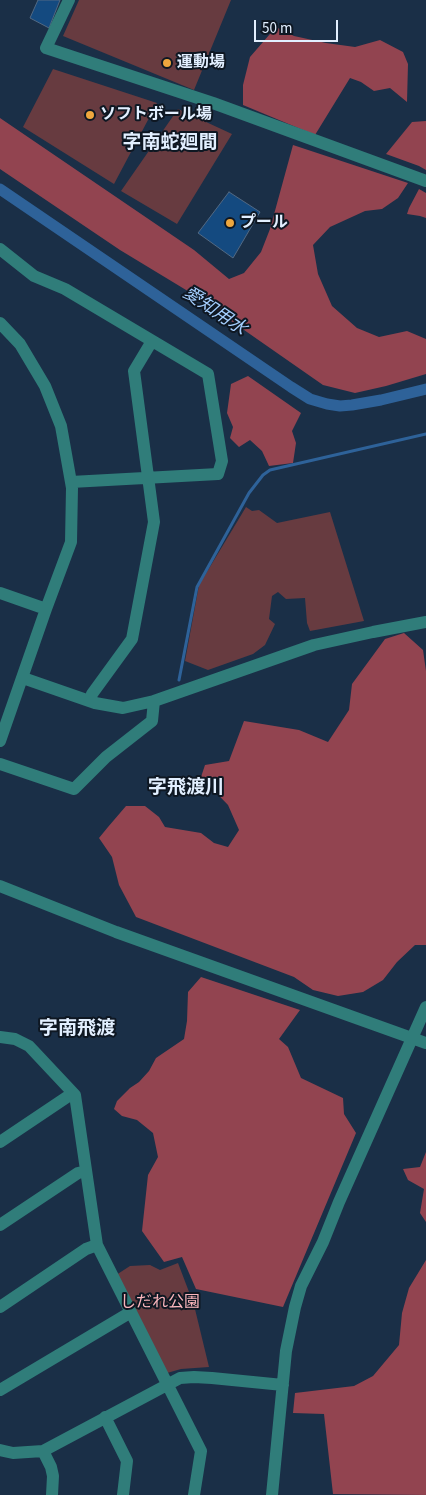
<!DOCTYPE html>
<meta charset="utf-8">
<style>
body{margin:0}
#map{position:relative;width:426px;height:1495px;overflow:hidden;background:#1a2f47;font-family:"Source Sans 3",sans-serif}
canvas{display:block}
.scale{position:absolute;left:254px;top:20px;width:84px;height:22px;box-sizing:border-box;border:2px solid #e2efff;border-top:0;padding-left:6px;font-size:15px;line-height:18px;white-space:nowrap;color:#e2efff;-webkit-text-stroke:4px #0e1722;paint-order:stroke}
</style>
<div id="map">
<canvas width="426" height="1495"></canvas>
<div class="scale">50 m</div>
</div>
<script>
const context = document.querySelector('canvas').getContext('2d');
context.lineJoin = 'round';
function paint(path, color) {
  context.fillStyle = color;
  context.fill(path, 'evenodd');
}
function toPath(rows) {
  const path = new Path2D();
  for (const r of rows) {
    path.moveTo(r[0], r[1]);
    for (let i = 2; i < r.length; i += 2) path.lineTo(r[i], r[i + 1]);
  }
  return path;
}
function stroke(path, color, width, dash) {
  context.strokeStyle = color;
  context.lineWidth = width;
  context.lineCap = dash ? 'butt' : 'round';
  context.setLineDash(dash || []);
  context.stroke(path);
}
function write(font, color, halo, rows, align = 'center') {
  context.font = font + ' "Source Sans 3","Noto Sans JP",sans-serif';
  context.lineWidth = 4;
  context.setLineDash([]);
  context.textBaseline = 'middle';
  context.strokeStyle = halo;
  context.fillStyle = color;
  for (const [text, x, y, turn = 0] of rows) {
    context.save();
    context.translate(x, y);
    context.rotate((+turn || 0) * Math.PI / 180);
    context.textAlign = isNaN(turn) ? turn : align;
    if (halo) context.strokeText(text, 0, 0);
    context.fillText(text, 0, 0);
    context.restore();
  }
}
const green = toPath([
 [79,0,231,0,194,90,63,36],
 [53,69,157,103,114,184,23,127],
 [178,109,232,134,177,224,121,191],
 [246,507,252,511,259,510,277,523,330,512,364,621,310,631,307,623,305,598,286,599,278,592,272,596,269,619,275,624,265,645,253,654,208,670,185,661,199,585],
 [178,1263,194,1305,209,1367,181,1369,160,1375,113,1277,130,1266,150,1265,160,1270]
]);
const forest = toPath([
 [276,27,294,36,326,43,355,47,380,40,403,52,408,64,407,102,390,88,374,91,361,82,350,78,315,135,243,105,243,85,250,57],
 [0,118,194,250,229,279,244,273,261,252,270,229,293,145,408,183,398,198,382,209,365,211,330,227,313,245,318,274,332,306,357,328,379,337,407,331,426,339,426,374,386,386,355,393,323,385,191,293,120,250,0,169],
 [426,121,426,170,419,166,386,154,412,122],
 [419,189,426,193,426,218,420,216,407,214,409,208],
 [248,376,301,413,292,431,296,443,293,463,269,466,262,451,250,440,239,447,230,438,233,427,227,413,231,384],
 [404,633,423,650,426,671,426,945,415,945,397,962,383,980,363,992,338,996,313,990,294,977,136,917,119,885,112,857,99,838,108,827,126,806,145,806,159,817,165,827,201,833,214,843,228,847,239,830,228,805,201,777,205,765,229,761,244,721,299,730,328,742,349,710,352,684,385,639],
 [201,977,300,1010,279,1039,288,1047,301,1078,343,1098,344,1114,356,1133,283,1307,196,1289,182,1257,164,1262,142,1231,148,1175,158,1157,153,1133,137,1120,122,1116,114,1109,117,1101,130,1088,139,1082,149,1071,156,1058,184,1039,187,1021,188,992],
 [426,1152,426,1222,420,1213,424,1189,408,1180,403,1169,420,1167],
 [426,1260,426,1495,333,1494,324,1414,293,1413,295,1393,354,1386,373,1376,399,1345,402,1313,409,1288]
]);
const stream = toPath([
 [179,680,197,587,249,493,263,475,270,470,426,434]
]);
const canal = toPath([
 [0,189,291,387,310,399,327,404,340,406,352,405,381,400,426,389]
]);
const building = toPath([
 [38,0,60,0,49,28,30,18,38,0],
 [229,192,260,212,233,258,198,233,229,192]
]);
const minor = toPath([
 [69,0,46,48,213,103,426,181],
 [0,249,34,276,65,289,208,374,222,461,218,474,71,482],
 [0,323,20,344,45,386,61,426,72,488,71,542,46,609,0,741],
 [0,593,46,609],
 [23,678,95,703,123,708,154,701,314,645,373,632,426,622],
 [90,701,92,694,132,639,154,522,134,371,152,341],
 [0,764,74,789,106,757,152,721,154,701],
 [0,886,116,932,426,1043],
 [0,1037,15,1039,29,1046,75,1095,97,1245,201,1451,194,1495],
 [0,1142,73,1093],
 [0,1225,78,1173,86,1171],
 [0,1307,86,1249,97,1245],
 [0,1390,131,1312],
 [105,1417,127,1461,123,1495],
 [0,1450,13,1453,43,1451,180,1378,194,1377,212,1378,283,1385],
 [43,1451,51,1467,53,1476,52,1495],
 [272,1495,286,1351,295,1307,301,1286,323,1242,339,1202,426,1007]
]);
const markers = [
 [167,63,5,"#efa73e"],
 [90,115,5,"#efa73e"],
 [230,223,5,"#efa73e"]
];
const poiNames = [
 ["運動場",177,63],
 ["ソフトボール場",100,115],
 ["プール",240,223]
];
const parkNames = [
 ["しだれ公園",160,1303]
];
const waterNames = [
 ["愛知用水",214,312,34]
];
const quarterNames = [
 ["字南蛇廻間",170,144],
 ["字飛渡川",186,789],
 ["字南飛渡",77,1030]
];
paint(green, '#673b40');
paint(forest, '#924450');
stroke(stream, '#2e6299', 3);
stroke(canal, '#2e6299', 11);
paint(building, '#144a80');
stroke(building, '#526983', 1);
stroke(minor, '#307d7a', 12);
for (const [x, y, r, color] of markers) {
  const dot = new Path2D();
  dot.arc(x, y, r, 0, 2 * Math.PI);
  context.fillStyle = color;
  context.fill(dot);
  stroke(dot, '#0e1722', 2);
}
write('bold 16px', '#e2efff', '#0e1722', poiNames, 'left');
write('16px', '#fab5bc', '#0e1722', parkNames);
write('italic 18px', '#a4cefe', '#0e1722', waterNames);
write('bold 19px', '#e2efff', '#0e1722', quarterNames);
</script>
